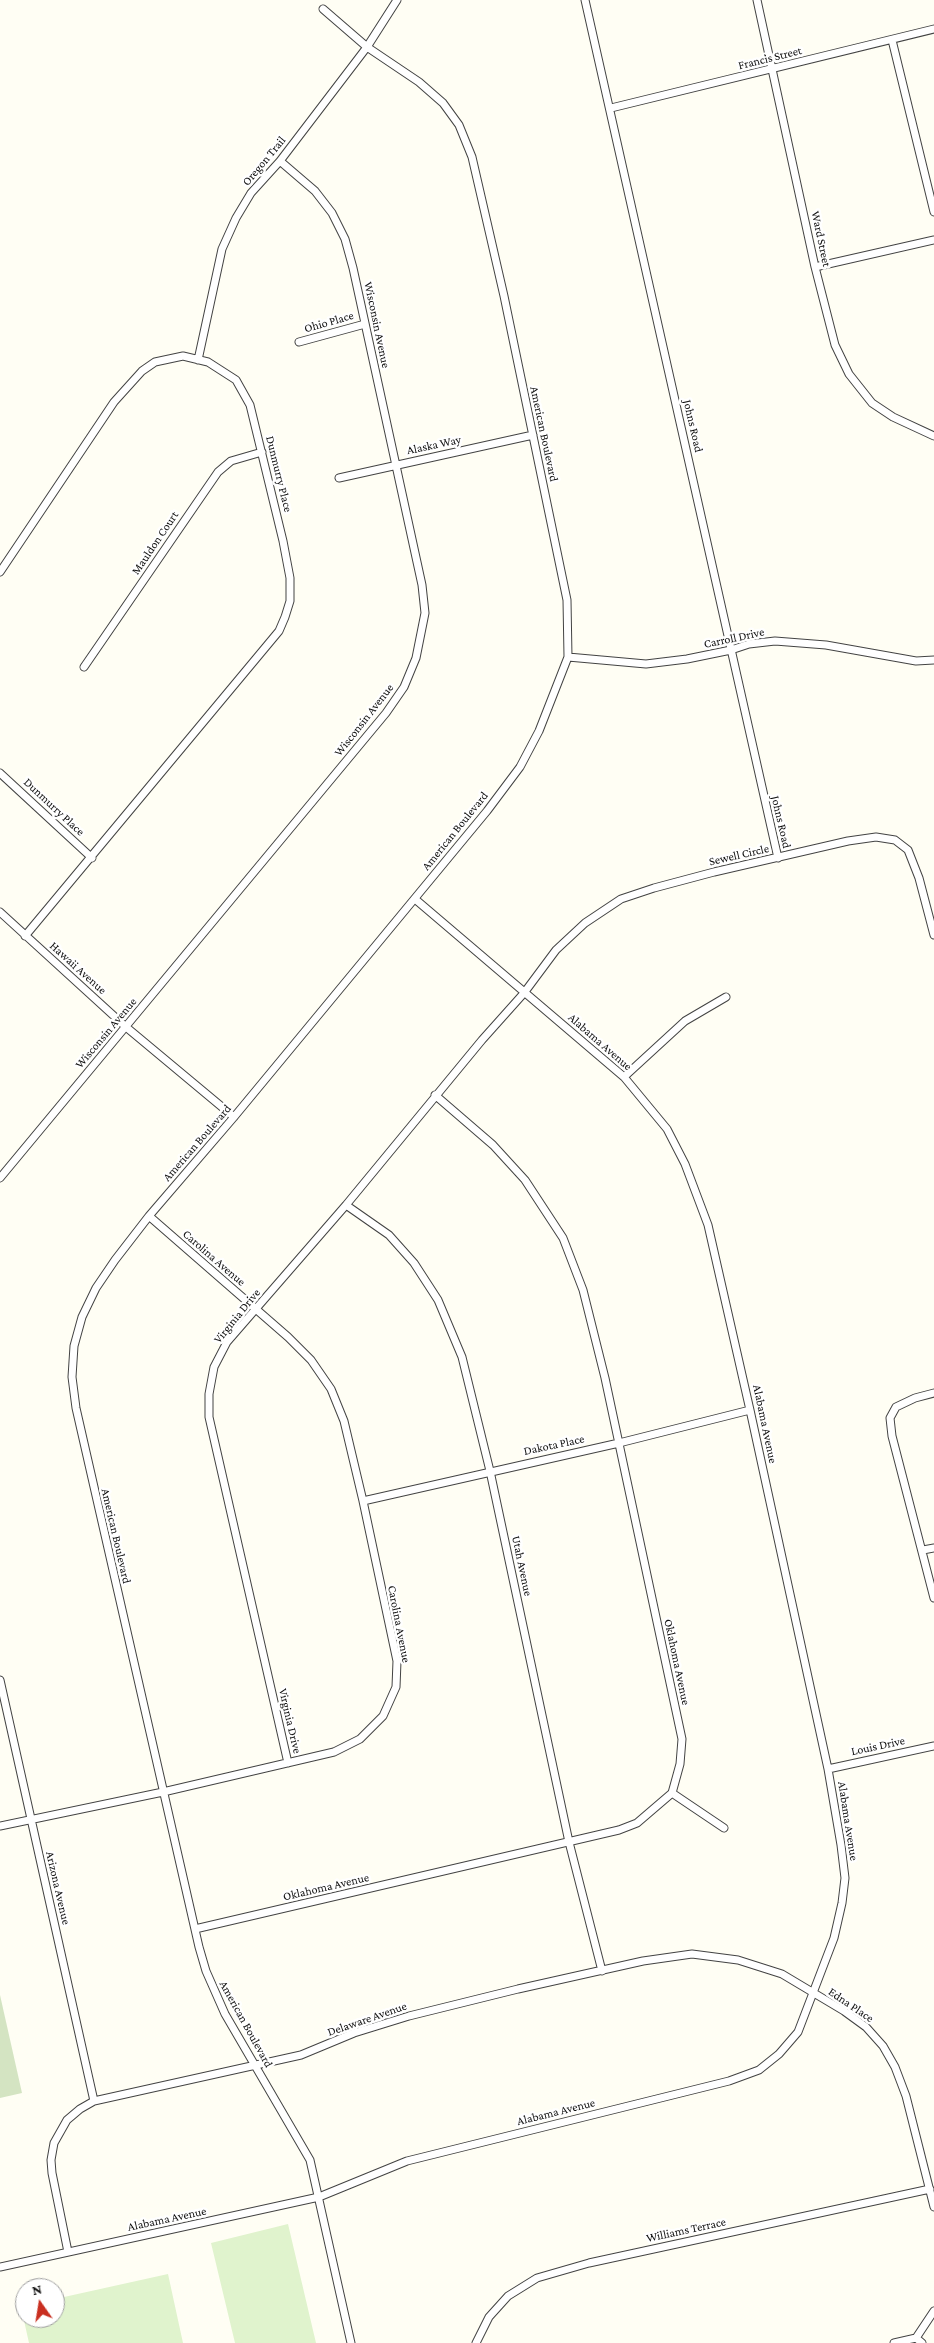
<!DOCTYPE html>
<style>
body{margin:0}
#map{position:relative;width:934px;height:2343px;overflow:hidden;background:#fffef4;font-family:"Crimson Pro",serif}
canvas{display:block}
.north{position:absolute;left:15px;top:2278px;width:50px;height:50px;box-sizing:border-box;background:#fff;border:1px solid #9f9f9f;border-radius:50%;rotate:347deg;font-size:14px;font-weight:700;line-height:20px;text-align:center;color:#101010}
.north::after{content:'';display:block;margin:auto;width:18px;height:22px;background:#c92f20;clip-path:polygon(50% 0,100% 100%,50% 72%,0 100%)}
</style>
<div id="map">
<canvas width="934" height="2343"></canvas>
<div class="north">N</div>
</div>
<script>
const context = document.querySelector('canvas').getContext('2d');
context.lineJoin = 'round';
function paint(path, color) {
  context.fillStyle = color;
  context.fill(path, 'evenodd');
}
function toPath(rows) {
  const path = new Path2D();
  for (const r of rows) {
    path.moveTo(r[0], r[1]);
    for (let i = 2; i < r.length; i += 2) path.lineTo(r[i], r[i + 1]);
  }
  return path;
}
function stroke(path, color, width, dash) {
  context.strokeStyle = color;
  context.lineWidth = width;
  context.lineCap = dash ? 'butt' : 'round';
  context.setLineDash(dash || []);
  context.stroke(path);
}
function write(font, color, halo, rows, align = 'center') {
  context.font = font + ' "Crimson Pro",serif';
  context.lineWidth = 5;
  context.setLineDash([]);
  context.textBaseline = 'middle';
  context.strokeStyle = halo;
  context.fillStyle = color;
  for (const [text, x, y, turn = 0] of rows) {
    context.save();
    context.translate(x, y);
    context.rotate((+turn || 0) * Math.PI / 180);
    context.textAlign = isNaN(turn) ? turn : align;
    if (halo) context.strokeText(text, 0, 0);
    context.fillText(text, 0, 0);
    context.restore();
  }
}
const cemetery = toPath([
 [0,1995,22,2093,0,2098]
]);
const pitch = toPath([
 [288,2224,316,2343,235,2343,211,2243],
 [168,2274,183,2343,29,2343,21,2307,25,2306,25,2318,55,2318,55,2299]
]);
const minor = toPath([
 [585,0,778,858],
 [757,0,815,267,835,345,849,374,872,403,893,417,934,436],
 [323,9,367,47,419,82,443,103,459,125,472,157,504,296,567,600,568,657,539,731,520,767,487,811,234,1117,149,1216,115,1260,96,1288,82,1317,74,1346,72,1377,76,1408,199,1947,206,1971,225,2014,310,2160,351,2343],
 [892,40,934,212],
 [611,108,934,29],
 [815,267,934,240],
 [299,342,365,324],
 [198,360,222,249,236,218,251,193,280,161,367,47,397,0],
 [339,478,533,435],
 [0,572,114,402,142,371,155,362,183,356,208,362,236,380,250,405,283,541,290,578,290,601,285,617,279,631,25,936],
 [568,657,646,664,687,659,731,650,749,644,775,641,826,645,916,661,934,660],
 [84,667,218,472,231,461,262,452],
 [0,773,92,858],
 [0,912,126,1027,234,1117],
 [624,1077,685,1021,726,997],
 [0,1178,386,713,404,687,416,658,425,613,422,585,353,268,345,239,332,213,315,191,280,161],
 [346,1205,389,1235,414,1263,438,1300,462,1357,490,1471,569,1842,602,1971],
 [934,1393,915,1398,896,1407,890,1418,892,1436,934,1598],
 [363,1501,619,1443,750,1410],
 [923,1550,934,1548],
 [0,1680,94,2101],
 [288,1763,209,1417,209,1394,214,1367,227,1342,346,1205,482,1040,524,993,556,950,585,923,621,899,654,888,714,872,848,841,876,837,895,840,908,850,919,878,934,935],
 [828,1769,934,1746],
 [672,1793,724,1828],
 [0,1826,163,1792,334,1752,360,1739,383,1716,396,1687,397,1661,363,1501,344,1421,331,1389,311,1360,288,1337,149,1216],
 [195,1929,619,1830,637,1823,672,1793,680,1764,682,1739,605,1378,583,1290,563,1238,525,1180,493,1145,435,1095],
 [68,2252,52,2173,51,2160,54,2143,67,2120,80,2109,94,2101,301,2055,354,2033,409,2016,518,1989,643,1961,692,1954,738,1960,782,1974,844,2011,866,2027,883,2046,895,2067,906,2096,934,2207],
 [0,2267,319,2197,407,2161,729,2081,759,2070,779,2054,798,2032,834,1938,842,1903,845,1878,841,1845,828,1769,750,1410,708,1225,685,1164,667,1129,624,1077,415,899],
 [916,2338,934,2311],
 [916,2338,922,2343],
 [476,2343,489,2317,508,2296,537,2278,589,2263,930,2189],
 [894,2343,916,2338]
]);
const streetNames = [
 ["Francis Street",770,58,-14],
 ["Oregon Trail",264,161,-50],
 ["Ward Street",821,239,78],
 ["Ohio Place",329,322,-16],
 ["Wisconsin Avenue",377,325,78],
 ["Johns Road",693,426,77],
 ["American Boulevard",544,434,78],
 ["Alaska Way",434,445,-12],
 ["Dunmurry Place",279,474,76],
 ["Mauldon Court",155,543,-56],
 ["Carroll Drive",734,638,-12],
 ["Wisconsin Avenue",364,720,-52],
 ["Dunmurry Place",54,807,43],
 ["Johns Road",781,822,77],
 ["American Boulevard",455,831,-51],
 ["Sewell Circle",739,855,-13],
 ["Hawaii Avenue",78,968,42],
 ["Wisconsin Avenue",106,1033,-50],
 ["Alabama Avenue",600,1042,41],
 ["American Boulevard",197,1143,-49],
 ["Carolina Avenue",214,1258,41],
 ["Virginia Drive",237,1316,-51],
 ["Alabama Avenue",765,1424,78],
 ["Dakota Place",554,1445,-12],
 ["American Boulevard",116,1536,77],
 ["Utah Avenue",522,1566,78],
 ["Carolina Avenue",399,1624,79],
 ["Oklahoma Avenue",677,1662,78],
 ["Virginia Drive",290,1721,77],
 ["Louis Drive",878,1746,-12],
 ["Alabama Avenue",848,1821,81],
 ["Oklahoma Avenue",326,1887,-13],
 ["Arizona Avenue",58,1888,77],
 ["Edna Place",851,2005,34],
 ["Delaware Avenue",367,2019,-19],
 ["American Boulevard",246,2024,61],
 ["Alabama Avenue",556,2112,-14],
 ["Alabama Avenue",167,2219,-12],
 ["Williams Terrace",686,2230,-12]
];
paint(cemetery, '#d4e4c2');
paint(pitch, '#e0f3cd');
stroke(minor, '#434343', 9);
stroke(minor, '#fff', 7);
write('12px', '#101010', '#fff', streetNames);
</script>
